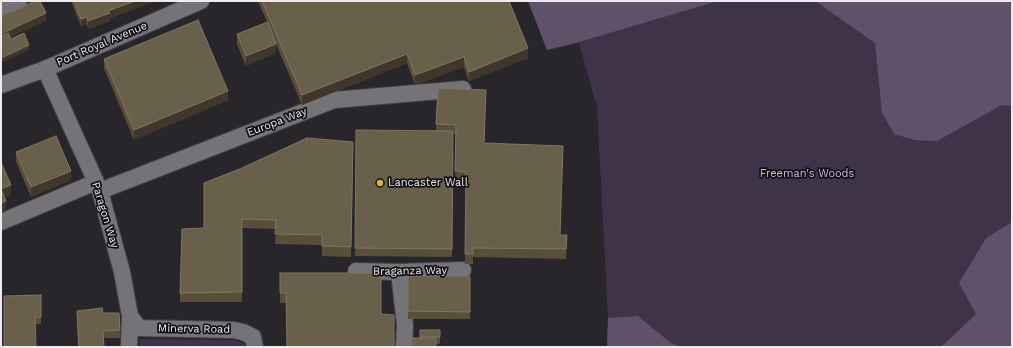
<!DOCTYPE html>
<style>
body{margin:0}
#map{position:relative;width:1013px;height:348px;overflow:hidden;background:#28262b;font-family:"Work Sans",sans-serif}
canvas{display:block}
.frame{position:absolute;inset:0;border:2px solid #edebee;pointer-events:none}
</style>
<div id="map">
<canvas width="1013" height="348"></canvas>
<div class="frame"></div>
</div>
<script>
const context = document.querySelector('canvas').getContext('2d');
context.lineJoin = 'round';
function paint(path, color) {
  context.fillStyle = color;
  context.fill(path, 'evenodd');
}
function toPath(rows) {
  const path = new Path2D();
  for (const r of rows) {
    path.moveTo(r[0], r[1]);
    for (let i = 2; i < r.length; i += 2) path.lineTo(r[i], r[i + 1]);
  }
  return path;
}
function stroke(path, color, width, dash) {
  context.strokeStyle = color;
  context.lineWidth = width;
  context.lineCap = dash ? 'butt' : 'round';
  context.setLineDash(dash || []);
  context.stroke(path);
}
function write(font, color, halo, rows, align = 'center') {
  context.font = font + ' "Work Sans",sans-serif';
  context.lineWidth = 3.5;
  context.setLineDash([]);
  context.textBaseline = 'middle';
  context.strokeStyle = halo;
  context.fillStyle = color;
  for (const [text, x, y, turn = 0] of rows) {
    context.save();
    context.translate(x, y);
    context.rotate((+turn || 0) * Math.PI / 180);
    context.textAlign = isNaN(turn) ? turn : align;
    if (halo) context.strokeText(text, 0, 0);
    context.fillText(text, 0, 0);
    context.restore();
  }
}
const green = toPath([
 [528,1,1012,1,1012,347,607,347,608,318,597,107,579,43,547,50],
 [140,339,235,340,244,344,246,347,140,347]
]);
const forest = toPath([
 [528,1,718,1,579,42,547,50],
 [815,1,1012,1,1012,106,1002,105,937,141,915,140,894,134,882,113,875,43],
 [1012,222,1012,347,941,347,976,314,959,283,986,238],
 [638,316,671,343,682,347,607,347,608,318]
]);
const minor = toPath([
 [1,7,19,1],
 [45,69,100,191,122,272,130,316,129,347],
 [1,85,45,69,201,1],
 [100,191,334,100,463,89],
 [1,222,96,182],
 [356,271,399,272,463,270],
 [399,272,405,325,404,347],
 [130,316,139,328,234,330,243,332,253,337,255,347]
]);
const wall = toPath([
 [71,1,155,1,110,18,110,21,88,29,87,24,81,26],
 [258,1,509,1,528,58,469,81,464,67,415,85,407,63,302,105,274,39,276,53,246,66,237,44,237,34,267,22],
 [104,59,228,100,134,140,104,68],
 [438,88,486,99,484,143,563,156,560,235,567,235,566,259,473,257,473,264,465,264,466,181,455,181,456,134,453,134,452,257,355,256,356,130,436,131],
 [353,142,351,257,322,256,322,245,275,244,276,229,242,228,242,302,180,302,180,293,204,228],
 [16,152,71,180,31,197,16,161],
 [280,273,381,273,286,303,280,303],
 [408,276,470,276,470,319,408,319],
 [41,295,41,324,36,324,4,347],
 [77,311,103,313,119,313,120,338,104,338,104,347,78,347],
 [420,330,440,330,440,344,436,344,420,338]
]);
const shadedWall = toPath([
 [135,1,155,1,110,18,110,21,88,29,88,21,108,11],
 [46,13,46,21,1,41,1,34],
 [87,17,87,24,81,26,81,19],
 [276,44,276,53,246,66,246,56],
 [29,45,29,50,1,63,1,58],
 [528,48,528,58,469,81,469,72],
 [407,54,407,63,302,105,302,95],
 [464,57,464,67,415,85,415,75],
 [228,91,228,100,134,140,134,130],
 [563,146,563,156,560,244,560,235],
 [71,171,71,180,31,197,31,187],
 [11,185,11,195,1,199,1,189],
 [6,201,6,211,1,213,1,203]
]);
const building = toPath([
 [35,1,40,1,46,13,1,34,1,11,3,16,35,1],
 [74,1,135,1,108,11,110,13,88,21,87,17,81,19,74,1],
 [262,1,509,1,528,48,469,72,464,57,415,75,407,54,302,95,262,1],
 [198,20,228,91,134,130,104,59,198,20],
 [268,22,276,44,246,56,237,34,268,22],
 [8,33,11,39,24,33,29,45,1,58,1,36,8,33],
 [438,88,486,90,484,143,563,146,560,235,567,235,566,249,473,248,473,254,465,254,466,172,455,171,456,125,436,124,438,88],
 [356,130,453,131,452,249,355,248,356,130],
 [56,136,71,171,31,187,16,152,56,136],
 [307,138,353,142,351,247,322,246,322,235,275,234,276,220,242,219,242,292,180,293,182,229,204,228,204,183,242,168,307,138],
 [1,162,11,185,1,189,1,162],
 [1,189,6,201,1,203,1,189],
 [280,273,381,273,381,314,394,315,394,347,287,347,286,293,280,293,280,273],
 [408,276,470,276,470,312,408,311,408,276],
 [41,295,41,317,35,317,36,347,4,347,4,296,41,295],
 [102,308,103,313,119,313,120,330,103,331,104,347,79,347,77,311,102,308],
 [420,330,440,330,440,337,420,337,420,330],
 [413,338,436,338,436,347,413,347,413,338]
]);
const markers = [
 [380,183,4,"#dfb034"]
];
const streetNames = [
 ["Port Royal Avenue",102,44,-23],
 ["Europa Way",277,122,-21],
 ["Paragon Way",105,215,73],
 ["Braganza Way",410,271,-1],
 ["Minerva Road",194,329,1]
];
const parkNames = [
 ["Freeman's Woods",807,174]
];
const poiNames = [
 ["Lancaster Wall",388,183]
];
paint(green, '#3f3349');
paint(forest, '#5e5169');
stroke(minor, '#464448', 18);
stroke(minor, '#757378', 16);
paint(wall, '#594f38');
paint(shadedWall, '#3f372a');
paint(building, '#69604b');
stroke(building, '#7e7565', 1);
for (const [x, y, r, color] of markers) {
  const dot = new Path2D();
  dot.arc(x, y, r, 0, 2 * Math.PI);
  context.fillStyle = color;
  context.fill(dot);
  stroke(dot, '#111012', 1.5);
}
write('11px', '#edebee', '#111012', streetNames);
write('11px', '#d2b8e8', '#111012', parkNames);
write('11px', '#edebee', '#111012', poiNames, 'left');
</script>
